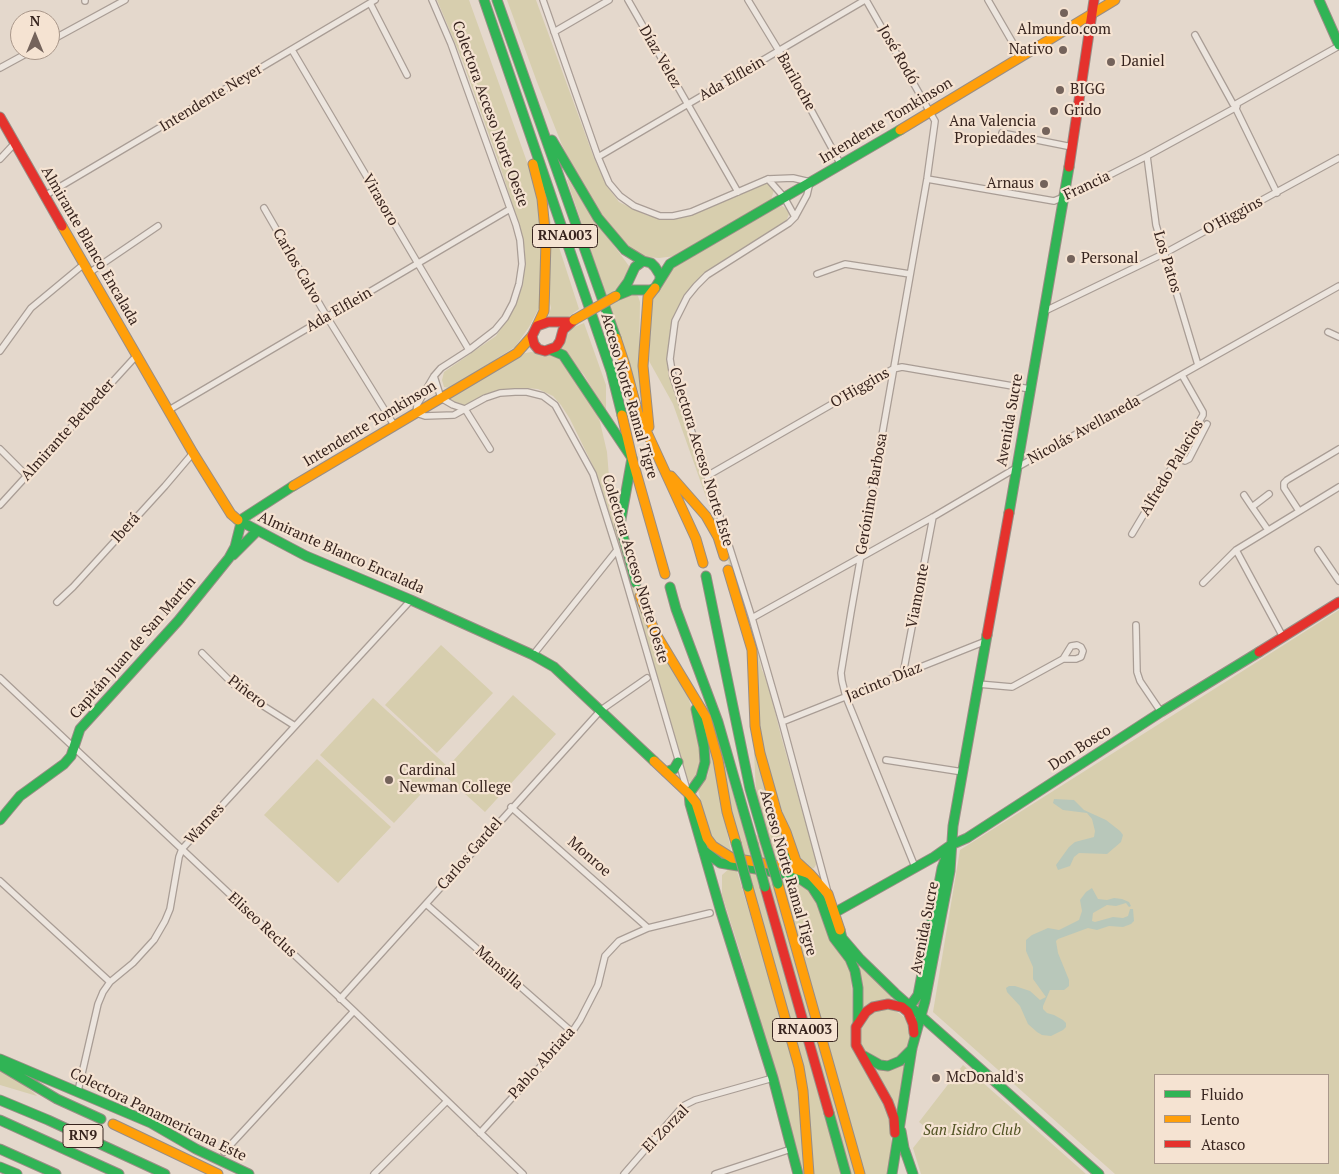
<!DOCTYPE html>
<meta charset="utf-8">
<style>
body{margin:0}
#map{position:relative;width:1339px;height:1174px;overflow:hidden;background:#e4d8cc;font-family:"PT Serif",serif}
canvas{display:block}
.legend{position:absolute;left:1154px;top:1074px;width:175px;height:90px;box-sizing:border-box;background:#f5e3d2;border:1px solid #a9978a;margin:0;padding:6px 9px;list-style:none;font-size:15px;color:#37241e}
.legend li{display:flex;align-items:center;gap:10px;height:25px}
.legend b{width:25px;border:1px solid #a9978a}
.north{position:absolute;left:10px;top:10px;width:50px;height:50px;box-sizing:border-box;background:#f5e3d2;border:1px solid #a9978a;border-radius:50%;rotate:0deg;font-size:14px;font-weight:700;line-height:20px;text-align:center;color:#37241e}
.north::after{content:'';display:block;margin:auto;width:18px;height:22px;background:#74635b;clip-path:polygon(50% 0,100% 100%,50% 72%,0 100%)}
</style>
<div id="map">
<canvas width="1339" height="1174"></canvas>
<ul class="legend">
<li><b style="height:6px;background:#30b455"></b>Fluido</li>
<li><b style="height:6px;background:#ff9f0a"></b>Lento</li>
<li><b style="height:6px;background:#e5322d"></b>Atasco</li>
</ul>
<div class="north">N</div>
</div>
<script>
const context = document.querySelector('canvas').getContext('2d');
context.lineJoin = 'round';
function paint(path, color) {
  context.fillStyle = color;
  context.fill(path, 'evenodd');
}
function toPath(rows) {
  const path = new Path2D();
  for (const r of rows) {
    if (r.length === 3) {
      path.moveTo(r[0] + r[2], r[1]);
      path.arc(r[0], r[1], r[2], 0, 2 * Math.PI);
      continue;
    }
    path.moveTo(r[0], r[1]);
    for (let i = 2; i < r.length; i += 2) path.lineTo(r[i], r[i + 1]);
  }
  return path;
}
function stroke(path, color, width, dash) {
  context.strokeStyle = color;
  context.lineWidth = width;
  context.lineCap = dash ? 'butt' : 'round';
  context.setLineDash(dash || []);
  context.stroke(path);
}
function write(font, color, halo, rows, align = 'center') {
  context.font = font + ' "PT Serif",serif';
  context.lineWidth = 4.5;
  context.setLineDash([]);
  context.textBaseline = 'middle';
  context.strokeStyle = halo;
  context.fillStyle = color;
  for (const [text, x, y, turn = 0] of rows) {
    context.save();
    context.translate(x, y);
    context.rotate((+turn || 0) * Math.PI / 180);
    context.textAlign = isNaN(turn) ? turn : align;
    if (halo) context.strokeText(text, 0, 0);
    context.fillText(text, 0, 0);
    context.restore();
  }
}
const green = toPath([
 [437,0,469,0,531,173,539,203,542,242,540,306,529,327,515,347,450,388,444,387,442,380,444,372,496,336,512,312,523,285,525,251,518,222,500,166,463,62],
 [507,0,536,0,594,158,606,185,619,202,646,215,660,218,678,219,763,184,769,183,774,190,771,200,676,256,659,258,647,257,636,254,606,222,574,170,562,145,537,82],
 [568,179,587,209,629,266,629,273,621,286,612,292,615,302,626,295,634,294,638,296,640,302,639,354,641,399,567,180],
 [545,204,579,309,564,320,547,320,551,308,549,299],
 [782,206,787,209,789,214,785,224,700,279,677,314,669,361,672,385,730,557,749,619,762,670,768,683,781,736,817,863,814,868,811,869,798,855,784,817,764,752,737,589,722,542,673,404,649,361,652,300,661,288,663,281,672,264,772,209],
 [584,323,606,385,606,412,584,375,560,347,572,328],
 [531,352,557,356,596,411,600,422,607,452,611,502,641,610,687,693,695,720,702,767,692,782,687,781,654,672,646,637,607,505,593,466,570,419,561,405,553,396,538,389,526,388,496,391,483,395,456,411,452,408,448,400,448,396,520,354],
 [1339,610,1339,1174,1115,1174,933,1012,960,850],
 [1155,1075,1328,1075,1328,1163,1155,1163],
 [441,645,493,693,437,753,385,705],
 [513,695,556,734,485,812,442,773],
 [373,698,447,766,394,823,320,755],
 [709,743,731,851,739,853,720,750,752,858,730,853,717,846,710,838,698,790,708,775,710,761],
 [754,751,791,850,786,863,775,863,756,792],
 [317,759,391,827,338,883,264,815],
 [756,835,759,836,855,1174,848,1174,754,836],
 [730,868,736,868,794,1060,807,1174,803,1174,741,955,722,895,722,875],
 [745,870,755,871,841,1174,814,1174,809,1109],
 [779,874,809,886,851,971,854,1045,888,1109,892,1131,889,1174,863,1174],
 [855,958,897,1002,878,1002,864,1008,860,1013,863,991],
 [885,1035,26],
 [907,1063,896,1120,870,1066,877,1069,892,1069],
 [963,1065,1086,1174,921,1174,913,1148,928,1129,919,1122],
 [0,1068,33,1092,37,1096,0,1085]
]);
const water = toPath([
 [1054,799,1074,800,1084,810,1106,820,1120,831,1123,835,1121,842,1107,854,1079,853,1074,857,1070,866,1058,870,1056,865,1069,847,1075,842,1094,837,1095,831,1092,819,1087,813,1063,810,1053,803],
 [1092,888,1098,899,1107,900,1114,898,1122,899,1129,902,1131,906,1129,907,1126,903,1116,906,1107,905,1093,913,1092,921,1095,922,1113,917,1123,918,1128,916,1130,909,1133,909,1134,921,1131,924,1123,927,1109,926,1097,930,1088,928,1058,939,1056,941,1058,953,1069,980,1069,986,1064,990,1050,990,1043,1006,1043,1009,1047,1013,1054,1015,1063,1020,1066,1023,1066,1027,1063,1030,1051,1036,1042,1035,1037,1032,1028,1024,1020,1006,1007,992,1006,988,1009,986,1015,986,1030,991,1040,1000,1046,997,1033,979,1033,967,1026,951,1026,940,1032,935,1048,928,1059,930,1079,920,1082,911,1080,900,1086,892]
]);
const street = toPath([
 [85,0,85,1],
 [432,0,451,44,516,225,520,240,522,264,519,284,513,303,505,318,495,330,469,350,441,368,434,376,417,405,416,413,425,416,454,415,485,398,500,393,515,392,527,392,543,396,555,405,593,474,617,550,687,790],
 [543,0,598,157,609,183,620,196,634,206,660,216,673,216,691,212,768,179,793,178,810,182,807,195,795,217,789,223,707,275,696,286,687,297,675,321,670,359,673,377,707,476,752,618,782,722,827,889],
 [628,0,738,192],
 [748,0,779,51,841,165],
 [866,0,935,121,927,179,851,612,841,673,842,681,846,697,915,867],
 [988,0,1021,57],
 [370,3,407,75],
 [554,32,609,0],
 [1195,35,1233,104],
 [50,41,125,0],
 [292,50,469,350],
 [0,68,33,50],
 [1236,104,1339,46],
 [1236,104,1237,106,1236,109,1277,193],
 [1002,133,1072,147],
 [1147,156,1156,225,1198,365],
 [598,157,865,0],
 [0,159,15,143],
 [768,179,784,197,795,217],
 [927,179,1054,201,1078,191,1147,156,1233,109],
 [46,195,375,0],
 [264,208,327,317,394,425],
 [89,273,158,226],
 [817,274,845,264,910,274],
 [1045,311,1165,253,1339,158],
 [1328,332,1339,337],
 [0,351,31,308,84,264],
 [434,376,441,398,453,405,465,409,490,449],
 [169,410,510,209],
 [0,449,27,476],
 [1177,458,1185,461,1189,459,1207,424],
 [707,476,893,369,902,367,1030,389],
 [1244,495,1252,507,1269,494],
 [0,505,137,355],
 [1252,507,1268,530],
 [1299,511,1284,488,1284,483,1287,480,1339,449],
 [1132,534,1203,415,1203,412,1182,375],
 [1236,550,1283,637],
 [1318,550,1339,581],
 [1203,583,1236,550,1339,487],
 [57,602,73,587,165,486,193,453],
 [752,618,933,517,1016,468,1339,286],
 [1136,625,1137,672,1140,681,1161,712],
 [202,653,233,684,254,700,295,726],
 [533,655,617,550],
 [903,674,933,517],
 [0,678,354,1011,523,1174],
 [978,684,1012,687,1063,659,1076,659,1081,657,1083,651,1081,647,1077,645,1071,646,1063,659],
 [782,722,986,641],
 [886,760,963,772],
 [511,807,648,928],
 [0,881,110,982],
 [426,904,572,1032],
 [340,999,601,710,647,678],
 [78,1091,98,1004,103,992,110,982,133,963,154,940,165,921,170,909,179,857,182,849,411,600],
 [480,1133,572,1032,580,1020,598,985,605,956,619,941,648,928,710,913],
 [224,1152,354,1011],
 [374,1174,447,1101],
 [624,1174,683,1106,695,1100,773,1078],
 [715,1174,791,1149]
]);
const fast = toPath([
 [484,0,611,371,622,415],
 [497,0,616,338],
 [1319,0,1339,45],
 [552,140,598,218,625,250,643,261],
 [620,293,628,282,635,267,643,261,651,263,655,267,660,275,660,280],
 [616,296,631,290,650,290,655,288,670,264,900,130],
 [551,350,563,355,632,458,620,525,636,583],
 [1009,513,1069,167],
 [238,520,306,556,411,600,533,655,554,667,654,761],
 [233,555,257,531],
 [706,576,750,789,765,841],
 [670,587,676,609,718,722,753,844],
 [666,772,674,769,678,762],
 [689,794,690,804,721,912,773,1078,798,1174],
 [689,794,701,777,705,762,704,747,696,709],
 [0,820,20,796,64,764,71,756,80,729,178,621,229,558,235,547,242,519,293,486],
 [703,850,720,863,786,874,799,878,812,887,821,901,834,938,850,959,855,971,858,988,858,1022],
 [777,872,789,863,793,854],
 [834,913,934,857,951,845,967,838,1161,712,1259,652],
 [840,930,842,938,860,959,895,993,1099,1174],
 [905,1006,913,1002,918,995,942,868,950,847],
 [864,1056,880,1065,888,1066,900,1061,912,1049],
 [0,1059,151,1123,196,1149,249,1174],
 [0,1065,57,1099,101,1119],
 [0,1100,48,1120,165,1174],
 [829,1113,846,1174],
 [0,1120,119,1174],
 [901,1131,904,1148,913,1174],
 [0,1149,56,1174],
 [0,1167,17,1174],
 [892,1174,912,1048,925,1001,950,871,953,826,987,635]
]);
const slow = toPath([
 [900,130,1115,0],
 [533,164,542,199,546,241,544,311,537,326],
 [62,226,193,453,231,514,238,520],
 [616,338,625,365,638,413,696,539,703,563],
 [622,415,632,458,665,574],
 [649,427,643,366,648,297,655,288],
 [671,476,706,516,718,537,724,556],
 [293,486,517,353,532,336],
 [728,570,752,650,755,726,760,753,777,813,786,832,796,861,810,874],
 [640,596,656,634,706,717,718,760,727,812,736,843],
 [654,761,689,794,696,803,707,838,713,846,732,858,792,868,810,874,828,894,840,930],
 [778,884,860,1174],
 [748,887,799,1067,803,1091,809,1174],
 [113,1124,218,1174]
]);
const jam = toPath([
 [0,117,62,226],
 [1069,167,1094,0],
 [570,322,548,322,537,326,532,336,534,344,538,349,545,351,556,347,560,341,563,330,574,320],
 [987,635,1009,513],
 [1259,652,1339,602],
 [765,887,829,1113],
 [895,1133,894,1118,888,1102,856,1045,856,1027,866,1012,873,1007,888,1004,902,1007,908,1012,913,1024,914,1033]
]);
const fastBridge = toPath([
 [765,841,778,884],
 [736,843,748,887],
 [753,844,765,887]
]);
const slowBridge = toPath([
 [574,320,616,296]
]);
const markers = [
 [1064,13,5,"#74635b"],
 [1063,50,5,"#74635b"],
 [1111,62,5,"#74635b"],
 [1060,90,5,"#74635b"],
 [1054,111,5,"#74635b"],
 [1046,131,5,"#74635b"],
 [1044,184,5,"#74635b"],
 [1071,259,5,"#74635b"],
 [389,780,5,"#74635b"],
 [936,1078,5,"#74635b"]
];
const shields = [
 [565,236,65],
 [805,1030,65],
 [83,1136,40]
];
const shieldNames = [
 ["RNA003",565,236],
 ["RNA003",805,1030],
 ["RN9",83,1136]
];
const poiNames = [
 ["Almundo.com",1064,30,"center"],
 ["Nativo",1053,50,"right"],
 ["Daniel",1121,62],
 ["BIGG",1070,90],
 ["Grido",1064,111],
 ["Ana Valencia",1036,122,"right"],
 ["Propiedades",1036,139,"right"],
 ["Arnaus",1034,184,"right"],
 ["Personal",1081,259],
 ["Cardinal",399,771],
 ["Newman College",399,788],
 ["McDonald's",946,1078]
];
const streetNames = [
 ["José Rodó",898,55,60],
 ["Díaz Velez",660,57,60],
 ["Ada Elflein",732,79,-30],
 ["Bariloche",796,82,61],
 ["Intendente Neyer",211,98,-31],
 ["Colectora Acceso Norte Oeste",490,114,70],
 ["Intendente Tomkinson",886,121,-31],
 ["Francia",1087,186,-25],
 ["Virasoro",380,200,60],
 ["O'Higgins",1233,216,-28],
 ["Almirante Blanco Encalada",90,246,60],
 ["Los Patos",1167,262,73],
 ["Carlos Calvo",297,266,60],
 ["Ada Elflein",339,310,-30],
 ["O'Higgins",860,388,-30],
 ["Acceso Norte Ramal Tigre",629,396,74],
 ["Avenida Sucre",1010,420,-80],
 ["Intendente Tomkinson",370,424,-31],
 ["Almirante Betbeder",68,430,-48],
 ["Nicolás Avellaneda",1084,430,-29],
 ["Colectora Acceso Norte Este",701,457,73],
 ["Alfredo Palacios",1172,468,-59],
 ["Gerónimo Barbosa",872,494,-80],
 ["Iberá",126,528,-48],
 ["Almirante Blanco Encalada",341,553,24],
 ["Colectora Acceso Norte Oeste",635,569,73],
 ["Viamonte",918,596,-79],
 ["Capitán Juan de San Martín",133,648,-49],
 ["Jacinto Díaz",884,682,-22],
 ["Piñero",247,692,37],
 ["Don Bosco",1080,748,-33],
 ["Warnes",205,824,-47],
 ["Carlos Gardel",470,854,-49],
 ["Monroe",589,857,41],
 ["Acceso Norte Ramal Tigre",788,873,74],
 ["Eliseo Reclus",262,925,43],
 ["Avenida Sucre",925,928,-79],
 ["Mansilla",499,968,41],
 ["Pablo Abriata",542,1063,-48],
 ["Colectora Panamericana Este",158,1115,26],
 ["El Zorzal",666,1129,-46]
];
const parkNames = [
 ["San Isidro Club",972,1131]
];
paint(green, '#d7ceae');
paint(water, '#b8c7ba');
stroke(street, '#a99d95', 8);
stroke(fast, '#998d85', 11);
stroke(slow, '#998d85', 11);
stroke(jam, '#998d85', 11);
stroke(street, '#ece5de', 5.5);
stroke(fast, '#30b455', 9);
stroke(slow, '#ff9f0a', 9);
stroke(jam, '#e5322d', 9);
stroke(fastBridge, '#998d85', 11, []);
stroke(slowBridge, '#998d85', 11, []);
stroke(fastBridge, '#30b455', 9);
stroke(slowBridge, '#ff9f0a', 9);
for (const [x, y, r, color] of markers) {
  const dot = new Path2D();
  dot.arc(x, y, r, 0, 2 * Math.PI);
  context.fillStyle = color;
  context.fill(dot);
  stroke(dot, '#f5e3d2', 2);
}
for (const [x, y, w] of shields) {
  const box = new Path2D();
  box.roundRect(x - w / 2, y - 11.5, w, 23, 4);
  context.fillStyle = '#f5e3d2';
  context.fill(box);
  stroke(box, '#37241e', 1);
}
write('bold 14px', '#37241e', null, shieldNames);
write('15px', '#37241e', '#f5e3d2', poiNames, 'left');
write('15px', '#37241e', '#f5e3d2', streetNames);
write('italic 15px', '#525424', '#f5e3d2', parkNames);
</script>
